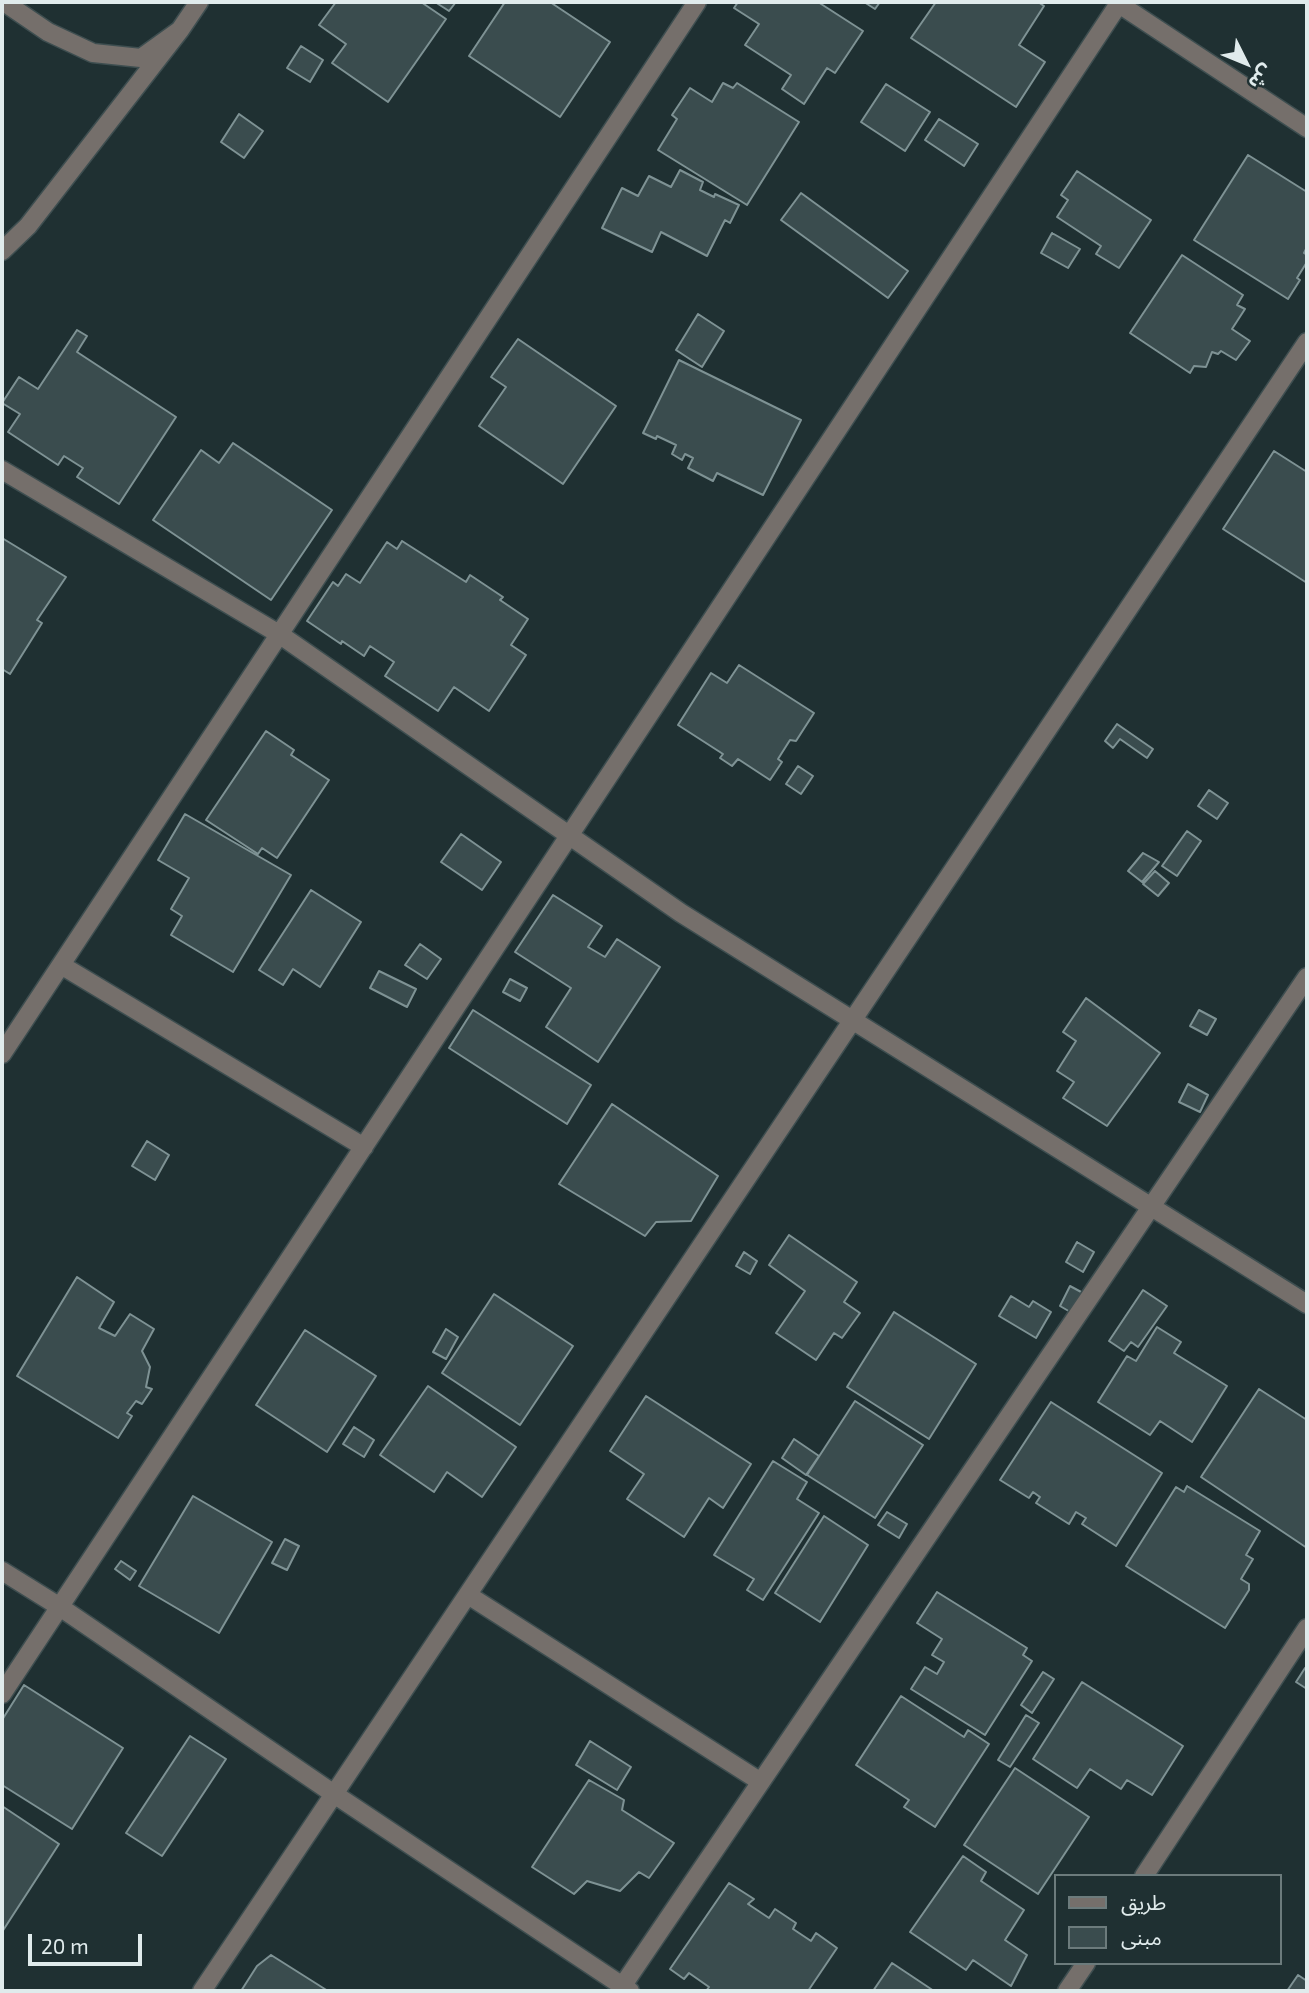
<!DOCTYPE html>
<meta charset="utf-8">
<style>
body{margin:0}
#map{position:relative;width:1309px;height:1993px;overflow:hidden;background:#1f3032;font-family:"Exo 2","Noto Sans Arabic",sans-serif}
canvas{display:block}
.frame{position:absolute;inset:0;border:4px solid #e0ebec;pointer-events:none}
.legend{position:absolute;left:1054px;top:1874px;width:228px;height:91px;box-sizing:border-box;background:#1f3032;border:2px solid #6c7b7c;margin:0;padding:9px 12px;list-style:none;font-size:21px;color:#e0ebec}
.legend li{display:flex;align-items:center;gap:14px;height:35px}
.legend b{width:35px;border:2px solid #6c7b7c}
.north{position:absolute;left:1211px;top:28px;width:70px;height:70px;-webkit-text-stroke:5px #1f3032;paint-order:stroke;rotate:133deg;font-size:19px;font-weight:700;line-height:28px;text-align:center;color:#e0ebec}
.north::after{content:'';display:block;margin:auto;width:24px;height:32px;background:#e0ebec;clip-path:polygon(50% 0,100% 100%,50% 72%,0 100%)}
.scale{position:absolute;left:28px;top:1934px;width:114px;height:32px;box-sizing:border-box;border:4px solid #e0ebec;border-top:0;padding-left:9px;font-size:21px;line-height:24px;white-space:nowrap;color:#e0ebec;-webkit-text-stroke:5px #1f3032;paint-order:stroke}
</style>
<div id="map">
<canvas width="1309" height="1993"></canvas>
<div class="frame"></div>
<ul class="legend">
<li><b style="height:9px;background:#756f6b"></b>طريق</li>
<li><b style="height:19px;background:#3a4c4e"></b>مبنى</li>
</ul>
<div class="north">ش</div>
<div class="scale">20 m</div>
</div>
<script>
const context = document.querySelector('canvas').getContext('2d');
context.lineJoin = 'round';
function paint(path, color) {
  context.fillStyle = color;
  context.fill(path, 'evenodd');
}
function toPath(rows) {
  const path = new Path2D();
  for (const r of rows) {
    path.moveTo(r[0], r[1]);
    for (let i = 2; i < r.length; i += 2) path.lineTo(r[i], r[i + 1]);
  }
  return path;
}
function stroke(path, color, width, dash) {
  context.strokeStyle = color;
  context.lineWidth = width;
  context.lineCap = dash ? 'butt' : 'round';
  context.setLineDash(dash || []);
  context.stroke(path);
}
const building = toPath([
 [336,2,421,2,446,19,388,102,332,63,346,44,319,25,336,2],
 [435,2,456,2,449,11,435,2],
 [505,2,550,2,610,42,560,117,469,56,505,2],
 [738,2,818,2,863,31,835,73,827,68,804,104,782,89,791,75,745,45,759,24,734,8,738,2],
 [864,2,880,2,875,9,864,2],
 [936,2,1038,2,1044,6,1019,45,1045,62,1016,107,911,38,936,2],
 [301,46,323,60,310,82,287,68,301,46],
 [723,83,733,88,737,83,799,122,747,205,658,150,677,119,672,115,690,88,712,102,723,83],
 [886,84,930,112,905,151,861,122,886,84],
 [239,114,263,131,244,158,221,142,239,114],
 [939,119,978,144,964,166,925,140,939,119],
 [1248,155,1307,192,1307,247,1304,253,1307,255,1307,262,1297,278,1300,280,1288,299,1194,240,1248,155],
 [680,170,703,182,700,190,714,197,715,194,739,205,730,223,725,220,707,256,661,232,652,252,602,228,622,188,638,196,649,176,671,187,680,170],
 [1077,171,1151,220,1119,268,1096,254,1101,246,1057,217,1068,200,1061,195,1077,171],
 [801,193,908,271,888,298,781,220,801,193],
 [1052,233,1080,249,1068,268,1041,253,1052,233],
 [1182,255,1243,295,1237,305,1245,309,1232,329,1250,341,1236,360,1221,351,1218,354,1212,352,1206,367,1194,366,1190,373,1130,333,1182,255],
 [698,314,724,331,702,367,676,350,698,314],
 [77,330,87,336,77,352,176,417,119,504,77,477,83,468,64,456,58,465,8,432,20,414,2,403,19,377,38,389,77,330],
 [518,339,616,406,563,484,479,426,506,387,491,377,518,339],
 [679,360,801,420,763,495,717,473,713,481,688,468,693,458,685,454,682,460,672,454,676,445,657,436,656,439,643,433,679,360],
 [233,443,332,510,271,600,153,520,201,450,219,463,233,443],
 [1274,451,1307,472,1307,583,1223,529,1274,451],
 [2,538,66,577,37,620,42,623,10,674,2,669,2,538],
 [402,541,466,582,470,575,503,597,500,600,528,619,511,645,526,655,489,711,454,687,438,711,385,676,394,662,370,646,364,656,342,641,341,644,307,621,333,582,338,586,346,574,360,583,387,542,397,549,402,541],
 [739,665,814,713,796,741,790,740,778,759,782,762,770,780,738,759,732,766,720,758,723,754,678,725,711,673,727,683,739,665],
 [1117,724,1153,749,1147,758,1120,739,1113,748,1105,741,1117,724],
 [266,731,294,750,291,755,329,780,277,858,262,848,258,854,206,820,266,731],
 [798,766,813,776,801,794,786,784,798,766],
 [1209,790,1228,803,1217,819,1198,806,1209,790],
 [185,814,291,875,233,972,171,935,182,916,171,909,189,878,158,860,185,814],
 [1187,831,1201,841,1177,876,1162,866,1187,831],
 [461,834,501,862,482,890,441,862,461,834],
 [1143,853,1159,862,1142,882,1128,871,1143,853],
 [1155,871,1169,883,1158,896,1143,884,1155,871],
 [311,890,361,922,320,987,293,969,283,985,259,970,311,890],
 [553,895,602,926,588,947,605,957,617,939,660,967,598,1062,546,1027,571,988,515,952,553,895],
 [420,944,441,959,427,979,405,965,420,944],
 [379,971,416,989,407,1007,370,988,379,971],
 [510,979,527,988,520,1001,503,992,510,979],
 [1086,998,1160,1053,1107,1126,1063,1098,1074,1082,1057,1071,1076,1041,1063,1032,1086,998],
 [473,1010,591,1085,567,1124,449,1048,473,1010],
 [1199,1010,1216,1019,1207,1035,1190,1026,1199,1010],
 [1188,1084,1208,1095,1200,1112,1179,1102,1188,1084],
 [612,1104,718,1176,691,1221,656,1222,645,1236,559,1184,612,1104],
 [147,1141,169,1155,155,1180,132,1166,147,1141],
 [789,1235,857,1282,844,1302,860,1313,842,1338,834,1333,816,1360,776,1333,805,1291,769,1265,789,1235],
 [1077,1242,1094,1252,1083,1272,1066,1262,1077,1242],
 [744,1252,757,1261,750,1274,736,1266,744,1252],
 [77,1277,114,1302,99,1328,115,1336,130,1314,154,1329,142,1351,150,1367,146,1387,152,1389,142,1404,136,1401,127,1413,132,1416,118,1438,17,1376,77,1277],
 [1070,1286,1083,1293,1072,1313,1060,1306,1070,1286],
 [1143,1290,1167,1306,1138,1347,1131,1342,1124,1351,1109,1341,1143,1290],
 [494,1294,573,1346,520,1425,442,1373,494,1294],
 [1011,1296,1029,1307,1033,1301,1051,1312,1036,1338,999,1316,1011,1296],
 [894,1312,976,1364,929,1439,847,1387,894,1312],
 [1157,1327,1181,1342,1174,1353,1227,1386,1192,1442,1160,1421,1150,1435,1098,1402,1127,1356,1136,1361,1157,1327],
 [446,1329,458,1337,446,1359,433,1352,446,1329],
 [305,1330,376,1376,327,1452,256,1405,305,1330],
 [428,1386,516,1447,482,1497,447,1472,434,1492,380,1455,428,1386],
 [1259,1389,1307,1420,1307,1548,1201,1477,1259,1389],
 [646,1396,751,1464,723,1508,709,1498,684,1537,627,1499,644,1474,610,1451,646,1396],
 [855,1401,923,1445,875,1518,807,1475,855,1401],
 [1051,1402,1162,1473,1116,1546,1082,1524,1086,1518,1076,1512,1069,1524,1036,1503,1040,1497,1033,1492,1029,1498,1000,1480,1051,1402],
 [354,1427,374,1440,364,1457,343,1444,354,1427],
 [794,1439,819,1456,806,1475,782,1458,794,1439],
 [773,1461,807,1482,797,1499,819,1513,763,1600,747,1590,754,1579,714,1555,773,1461],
 [1187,1486,1260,1531,1246,1555,1253,1559,1241,1579,1249,1584,1249,1590,1225,1628,1126,1566,1176,1487,1184,1492,1187,1486],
 [193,1496,272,1542,219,1633,139,1586,193,1496],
 [887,1512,907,1524,899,1538,878,1525,887,1512],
 [824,1516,868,1545,820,1622,775,1593,824,1516],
 [285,1539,299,1546,287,1570,272,1563,285,1539],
 [121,1561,136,1571,130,1580,115,1569,121,1561],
 [937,1592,1027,1648,1023,1655,1032,1661,985,1735,911,1689,925,1667,937,1674,944,1662,932,1655,942,1639,917,1623,937,1592],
 [1305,1668,1307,1669,1307,1689,1296,1682,1305,1668],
 [1043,1672,1054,1679,1032,1713,1021,1705,1043,1672],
 [1082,1682,1183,1746,1152,1795,1127,1780,1121,1789,1090,1769,1077,1788,1033,1759,1082,1682],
 [24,1685,123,1748,72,1829,2,1785,2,1720,24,1685],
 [901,1696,964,1737,968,1730,989,1744,935,1827,904,1807,909,1800,856,1765,901,1696],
 [1026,1715,1039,1723,1010,1767,998,1760,1026,1715],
 [190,1736,226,1759,162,1856,126,1833,190,1736],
 [590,1741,631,1767,617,1790,576,1765,590,1741],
 [1015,1768,1089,1817,1038,1894,964,1845,1015,1768],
 [589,1780,624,1800,622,1810,674,1843,649,1878,639,1872,620,1891,587,1881,574,1894,532,1867,589,1780],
 [2,1806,59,1844,2,1932,2,1806],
 [963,1856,986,1872,981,1881,1024,1910,1005,1940,1027,1955,1011,1986,973,1960,966,1970,910,1932,963,1856],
 [729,1883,754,1899,748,1904,769,1918,775,1909,796,1923,793,1929,811,1941,816,1933,837,1948,808,1991,706,1991,709,1987,689,1973,684,1979,670,1969,729,1883],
 [271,1955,328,1991,241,1991,257,1966,271,1955],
 [892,1963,934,1991,873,1991,892,1963],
 [1298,1975,1307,1981,1307,1991,1287,1991,1298,1975]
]);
const minor = toPath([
 [4,2,48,32,93,53,141,58,180,30,199,2],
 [1116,2,1307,128],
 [2,251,28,226,180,30],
 [2,470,279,634,681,913,1307,1304],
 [61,965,364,1147],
 [2,1054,697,2],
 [2,1571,60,1607,334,1794,630,1991],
 [468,1595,761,1782],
 [2,1694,1120,2],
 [1144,1876,1307,1628],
 [202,1991,1307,342],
 [619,1991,1307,977],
 [1067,1991,1086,1963]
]);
paint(building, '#3a4c4e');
stroke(building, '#7e9294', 2);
stroke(minor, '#3e4e50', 21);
stroke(minor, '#756f6b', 18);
</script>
